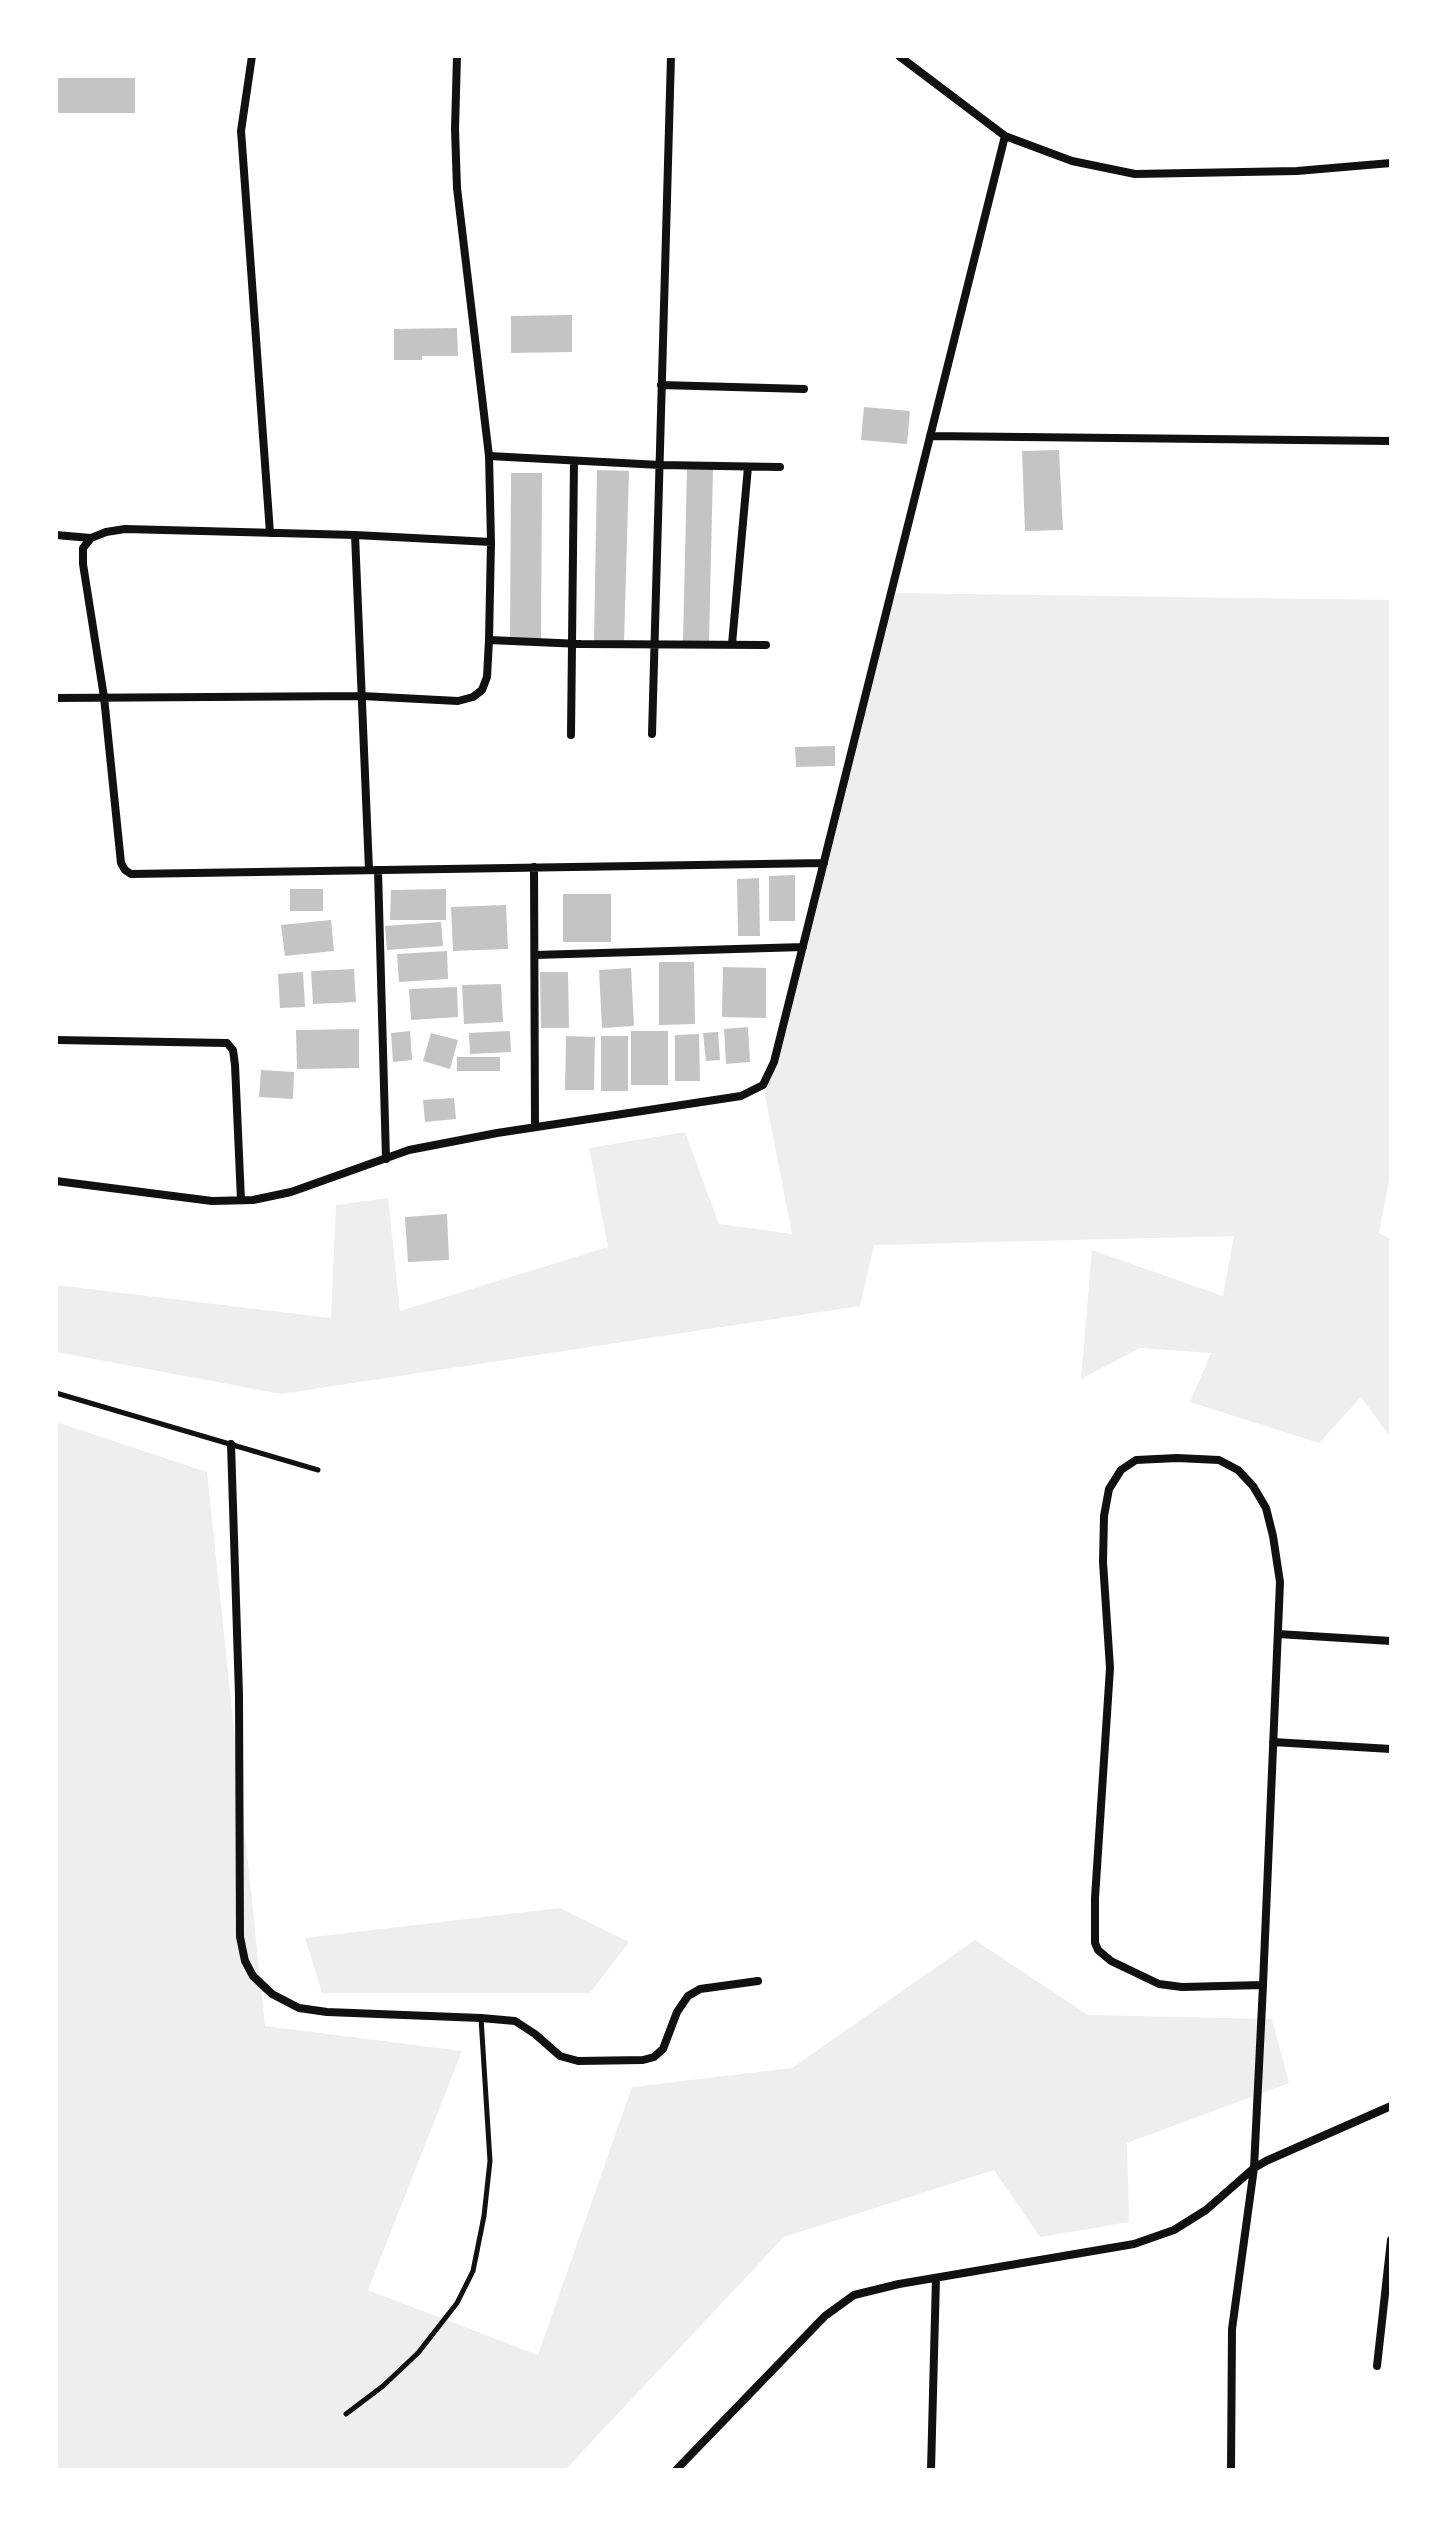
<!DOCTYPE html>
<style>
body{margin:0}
#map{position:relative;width:1447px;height:2526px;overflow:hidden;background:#fff;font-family:"Roboto Serif",serif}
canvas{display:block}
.frame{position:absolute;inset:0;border:58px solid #fff;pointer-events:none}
</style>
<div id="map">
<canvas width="1447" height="2526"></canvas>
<div class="frame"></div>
</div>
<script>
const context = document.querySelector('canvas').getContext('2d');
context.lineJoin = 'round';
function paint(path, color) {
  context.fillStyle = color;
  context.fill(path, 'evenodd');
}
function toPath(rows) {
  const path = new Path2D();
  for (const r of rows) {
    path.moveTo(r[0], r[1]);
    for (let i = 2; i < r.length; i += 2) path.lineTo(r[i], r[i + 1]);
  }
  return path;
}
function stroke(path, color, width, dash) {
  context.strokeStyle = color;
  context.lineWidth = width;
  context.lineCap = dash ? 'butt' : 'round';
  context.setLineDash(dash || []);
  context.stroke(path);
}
const green = toPath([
 [892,593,1391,600,1391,1170,1379,1233,1391,1239,1391,1438,1361,1397,1319,1443,1190,1402,1211,1353,1140,1348,1081,1379,1092,1250,1223,1296,1234,1236,874,1245,860,1306,281,1394,56,1352,56,1285,331,1318,336,1205,388,1198,400,1311,608,1247,589,1148,685,1132,719,1224,792,1234,763,1085,774,1062],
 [56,1422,207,1472,265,2026,462,2051,368,2290,538,2355,632,2087,792,2068,975,1940,1088,2015,1272,2019,1289,2083,1127,2143,1129,2222,1040,2237,994,2170,784,2237,565,2470,56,2470],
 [560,1908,629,1942,590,1993,322,1993,305,1938]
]);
const building = toPath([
 [56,78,135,78,135,113,56,113],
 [572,315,572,352,511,353,511,316],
 [457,328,458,356,422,356,422,360,394,360,394,329],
 [864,407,910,411,907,444,861,440],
 [1059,450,1063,530,1025,531,1022,451],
 [687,469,713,469,709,642,683,641],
 [597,470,629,471,624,642,594,642],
 [511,473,542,473,541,641,510,640],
 [835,746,835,766,796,767,795,747],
 [795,875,795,921,769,921,769,876],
 [759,878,760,936,738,936,737,879],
 [290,889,323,889,323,911,290,911],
 [446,889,446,920,390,920,391,890],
 [563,894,611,894,611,942,563,942],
 [506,905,508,949,453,951,451,907],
 [331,920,334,951,285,956,281,925],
 [441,922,443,946,387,950,385,926],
 [447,951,448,979,399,982,397,954],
 [659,962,694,962,695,1024,659,1025],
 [723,967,766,968,766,1018,722,1017],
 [631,968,634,1026,602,1028,599,970],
 [354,969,356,1002,313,1004,311,971],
 [303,972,305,1007,280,1008,278,974],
 [540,972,568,972,569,1028,541,1028],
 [501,984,503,1022,464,1024,462,985],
 [457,987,458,1017,411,1020,409,989],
 [748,1027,750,1062,726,1064,724,1029],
 [359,1029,359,1068,297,1069,296,1030],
 [410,1031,412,1060,393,1062,391,1033],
 [510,1031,511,1052,470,1054,469,1033],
 [631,1031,668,1031,668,1085,631,1085],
 [718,1032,720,1060,706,1061,703,1033],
 [431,1033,458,1040,450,1069,423,1061],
 [699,1034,700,1081,675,1081,675,1035],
 [566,1036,595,1037,594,1090,565,1090],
 [601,1036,628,1036,628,1091,601,1091],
 [457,1057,500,1057,500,1071,457,1071],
 [261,1070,294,1072,293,1099,259,1097],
 [454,1098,456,1119,425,1122,423,1100],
 [447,1214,449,1260,408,1262,405,1217]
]);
const service = toPath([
 [56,1393,318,1470],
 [346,2414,383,2386,418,2353,457,2303,473,2271,484,2216,490,2161,481,2018]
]);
const minor = toPath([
 [252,56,241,131,242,144,270,533],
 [899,56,1005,136,1072,161,1135,174,1297,171,1391,163],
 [661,385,804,389],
 [930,436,1391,441],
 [489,456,660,465,780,467],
 [56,535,91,538,106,532,125,529,355,535,491,542],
 [355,535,369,870],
 [91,538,83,548,83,564,104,697,121,863,125,870,131,874,824,863],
 [489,640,581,644,766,645],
 [732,644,748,467],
 [56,698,362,696,458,701,473,697,482,690,487,677,489,640,491,542,489,456,457,188,455,129,457,56],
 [652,734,671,56],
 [571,735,574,461],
 [534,867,535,1127],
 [378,870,386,1159],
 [535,955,803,947],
 [56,1040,227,1043,233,1050,235,1065,241,1200],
 [56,1181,212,1201,253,1200,291,1192,409,1150,497,1133,741,1096,763,1085,774,1062,1005,136],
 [231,1444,239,1695,240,1937,245,1961,253,1976,272,1994,299,2008,327,2012,481,2018,515,2021,535,2034,560,2056,578,2061,643,2060,654,2057,663,2049,677,2012,688,1996,700,1989,758,1981],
 [1278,1634,1391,1641],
 [1273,1742,1391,1749],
 [1377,2366,1391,2240],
 [676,2470,825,2316,854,2295,899,2284,1134,2244,1174,2230,1206,2210,1254,2168,1266,2161,1391,2106],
 [931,2470,936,2278],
 [1231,2470,1232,2329,1254,2168,1263,1985,1280,1582,1273,1536,1266,1508,1253,1486,1238,1470,1219,1460,1177,1458,1136,1460,1121,1470,1109,1489,1104,1516,1103,1562,1110,1668,1095,1898,1095,1943,1098,1950,1111,1961,1159,1984,1182,1987,1263,1985]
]);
paint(green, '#eee');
paint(building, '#c4c4c4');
stroke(service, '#111', 5);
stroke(minor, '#111', 8);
</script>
